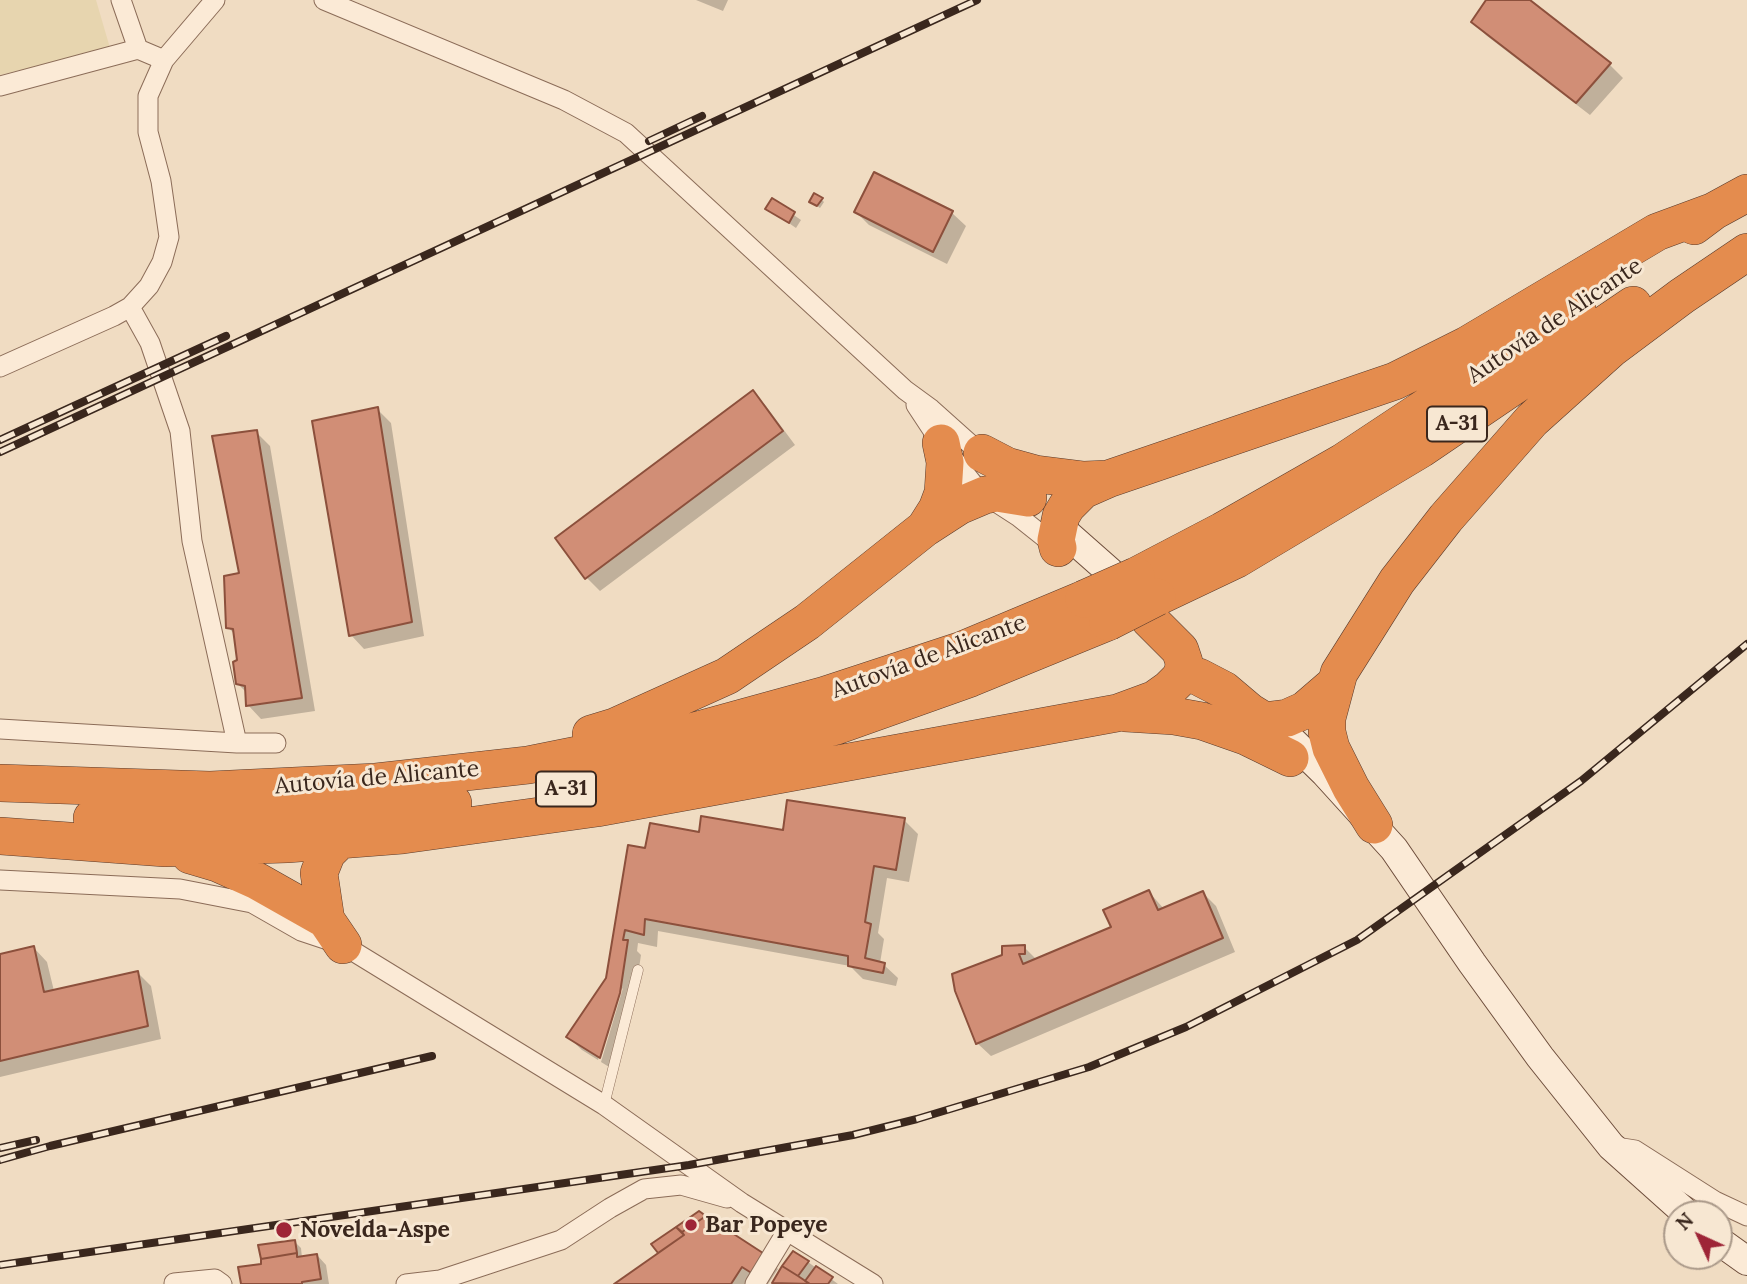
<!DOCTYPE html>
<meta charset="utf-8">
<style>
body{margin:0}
#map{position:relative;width:1747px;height:1284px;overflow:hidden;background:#f0dcc2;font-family:Lora,serif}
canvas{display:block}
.north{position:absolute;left:1663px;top:1200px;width:70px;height:70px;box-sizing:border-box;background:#f7e7d2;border:2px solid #ab9a8a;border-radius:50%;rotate:315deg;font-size:19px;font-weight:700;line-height:28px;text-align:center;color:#3a271d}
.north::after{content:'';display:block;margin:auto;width:24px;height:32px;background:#9e2537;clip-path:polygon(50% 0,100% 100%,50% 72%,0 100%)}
</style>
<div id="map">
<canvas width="1747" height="1284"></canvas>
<div class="north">N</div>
</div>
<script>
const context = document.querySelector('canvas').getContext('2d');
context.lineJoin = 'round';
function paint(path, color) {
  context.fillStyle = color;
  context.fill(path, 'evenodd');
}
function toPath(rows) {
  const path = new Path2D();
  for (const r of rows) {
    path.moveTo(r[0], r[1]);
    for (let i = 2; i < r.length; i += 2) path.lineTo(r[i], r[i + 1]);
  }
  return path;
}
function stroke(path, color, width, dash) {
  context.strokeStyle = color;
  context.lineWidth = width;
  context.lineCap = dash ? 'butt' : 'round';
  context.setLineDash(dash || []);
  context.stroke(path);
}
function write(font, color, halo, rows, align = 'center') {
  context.font = font + ' Lora,serif';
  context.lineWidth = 6;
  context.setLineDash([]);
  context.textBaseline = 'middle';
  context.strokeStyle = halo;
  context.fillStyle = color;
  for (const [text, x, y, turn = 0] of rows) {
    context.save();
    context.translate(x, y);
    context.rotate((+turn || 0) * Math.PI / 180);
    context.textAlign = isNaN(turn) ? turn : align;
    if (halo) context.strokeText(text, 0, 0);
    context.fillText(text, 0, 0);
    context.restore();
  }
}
const farmland = toPath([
 [0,0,96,0,110,48,0,75]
]);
const shadow = toPath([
 [696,0,728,0,723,11],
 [1488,0,1527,0,1610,65,1623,78,1590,115,1487,36,1473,22],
 [821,199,824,202,820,208,814,204],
 [772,200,801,220,796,228,767,208],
 [856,212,952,213,966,226,947,264,869,225],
 [753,392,766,406,795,445,600,591,586,577],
 [377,409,391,423,424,636,364,649,351,635],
 [256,432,270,446,315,711,261,719,248,705,247,693,237,683,239,661,235,635,228,627,241,575],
 [904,820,918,834,909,882,887,878,878,933,884,939,880,963,884,965,898,978,896,986,863,979,850,966,658,931,657,947,638,943,637,951,641,955,633,1008,614,1070,601,1062,623,988,618,993,598,1060,582,1050,568,1037,608,978,647,850,701,834,784,832],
 [1149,892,1164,909,1203,893,1216,906,1235,952,991,1056,977,1043,957,990,1024,947,1037,960,1113,928],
 [34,948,47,962,54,991,138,973,151,986,161,1039,0,1077,0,956],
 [676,1229,689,1242,765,1256,778,1269,768,1284,617,1284,660,1253,653,1244],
 [295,1242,301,1248,302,1258,317,1255,326,1265,329,1284,243,1284,263,1265],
 [808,1262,838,1284,774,1283]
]);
const building = toPath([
 [1486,0,1530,0,1611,63,1576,103,1471,22,1486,0],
 [874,172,953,211,933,252,854,212,874,172],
 [814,193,823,198,817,206,809,202,814,193],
 [772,198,795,212,789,223,765,209,772,198],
 [753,390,783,431,585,579,555,538,753,390],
 [378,407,412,622,349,636,312,421,378,407],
 [257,430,302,698,246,706,245,686,236,684,233,662,237,660,233,629,226,628,224,576,239,573,212,436,257,430],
 [787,800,905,818,896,870,874,866,865,922,871,924,865,958,885,963,883,973,848,966,848,956,645,919,644,935,625,930,623,940,628,940,620,993,600,1058,566,1037,606,978,628,845,645,848,650,823,699,832,701,816,783,830,787,800],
 [1149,890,1158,910,1203,891,1223,938,976,1044,955,991,952,974,1002,955,1002,946,1025,945,1025,954,1019,954,1023,964,1111,927,1103,910,1149,890],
 [34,946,44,992,138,971,148,1026,0,1061,0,954,34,946],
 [699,1211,706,1216,682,1232,676,1227,699,1211],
 [706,1216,766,1255,753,1274,742,1267,731,1284,614,1284,684,1235,682,1232,706,1216],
 [676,1227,684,1235,658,1253,651,1244,676,1227],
 [295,1240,297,1253,261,1259,258,1245,295,1240],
 [793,1251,809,1261,798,1276,782,1266,793,1251],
 [297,1253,297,1257,317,1254,321,1279,302,1282,302,1284,241,1284,238,1267,261,1264,261,1259,297,1253],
 [782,1266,798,1276,810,1284,772,1283,782,1266],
 [816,1266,833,1277,828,1284,810,1284,805,1281,816,1266]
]);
const lane = toPath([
 [604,1105,638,970]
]);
const street = toPath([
 [121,0,138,49,164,60],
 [324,0,564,100,626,133,905,390,931,409,988,460],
 [0,86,138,49],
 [130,307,150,343,180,431,192,541,237,743],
 [0,367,114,316,130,307,149,286,162,262,169,237,161,181,148,132,148,96,164,60,215,0],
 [916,405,941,443,974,485,985,495,1019,517,1058,548],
 [0,729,237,743,276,743],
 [0,880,180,889,252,903,301,931,343,945,604,1105,742,1203,873,1284],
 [1616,1147,1635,1150,1715,1201,1747,1216],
 [174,1283,215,1279,222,1284],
 [406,1284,440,1280],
 [440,1284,440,1280,561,1240,610,1208,644,1189,681,1185,727,1198],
 [755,1284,787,1231]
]);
const secondary = toPath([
 [1058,526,1109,571,1131,595],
 [1281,730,1325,773,1394,849,1472,963,1540,1057,1611,1146,1687,1214],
 [1719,1241,1747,1261]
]);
const highway = toPath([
 [1694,226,1714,211,1747,193],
 [982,453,1007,466,1036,474,1084,480,1107,479],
 [925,528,937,509,943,493,945,462,941,443],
 [1058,548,1056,540,1061,516,1067,506,1083,490,1108,479,1395,381,1467,345,1657,232,1714,211],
 [1136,576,1222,531,1343,462,1577,307],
 [1157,597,1237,559,1421,449,1633,305],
 [1199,677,1224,690,1250,712,1263,720,1271,720,1287,718,1305,710,1334,685],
 [1125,713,1174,716,1202,721,1245,736,1290,758],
 [591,734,614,727,727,676,807,622,925,528,959,506,985,495,997,493,1028,498],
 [0,783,210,790,376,782,528,765,687,733,825,695,962,650,1084,599],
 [597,783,694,763,836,726,971,678,1108,622],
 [92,818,199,822,374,813,453,803],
 [1374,825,1351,788,1331,748,1327,732,1327,718,1339,673,1397,581,1446,518,1532,420,1611,349,1682,296,1747,252],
 [0,836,165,848,287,844,403,835,597,808,1117,713,1155,699,1169,689,1179,679,1183,672,1184,662,1180,650,1149,619,1133,596],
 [190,855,217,863,257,881,326,920,343,945],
 [326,920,319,873,327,853,340,840]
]);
const rail = toPath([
 [649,141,702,116],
 [0,440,226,336],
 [0,452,977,0],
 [0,1148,36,1140],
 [0,1160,50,1146,432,1056],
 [0,1265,689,1165,853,1135,917,1119,1089,1067,1186,1027,1357,940,1581,781,1747,644]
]);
const highwayBridge = toPath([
 [1084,599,1136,576],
 [1108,622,1157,597]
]);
const markers = [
 [691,1225,7,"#9e2537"],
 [284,1230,9,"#9e2537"]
];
const shields = [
 [1457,424,60],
 [566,789,60]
];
const shieldNames = [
 ["A-31",1457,424],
 ["A-31",566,789]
];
const streetNames = [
 ["Autovía de Alicante",1555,321,-34],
 ["Autovía de Alicante",929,657,-20],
 ["Autovía de Alicante",377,778,-5]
];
const poiNames = [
 ["Bar Popeye",705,1225],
 ["Novelda-Aspe",300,1230]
];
paint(farmland, '#e7d5af');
paint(shadow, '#0003');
paint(building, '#d18e76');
stroke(building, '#8c503c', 2);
stroke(lane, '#8b6c58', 11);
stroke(street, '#8b6c58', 21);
stroke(secondary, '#6d4d3b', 30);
stroke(highway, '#593b2c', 38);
stroke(lane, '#fbead6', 10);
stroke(street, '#fbead6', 19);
stroke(secondary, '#fbead6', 28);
stroke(highway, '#e48c4e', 37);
stroke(rail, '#3a271d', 8);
stroke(rail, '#f7e7d2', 5, [16]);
stroke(highwayBridge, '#593b2c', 38, []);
stroke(highwayBridge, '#e48c4e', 37);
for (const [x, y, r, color] of markers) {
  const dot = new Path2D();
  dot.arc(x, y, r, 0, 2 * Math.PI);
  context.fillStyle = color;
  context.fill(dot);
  stroke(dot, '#f7e7d2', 2.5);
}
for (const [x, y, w] of shields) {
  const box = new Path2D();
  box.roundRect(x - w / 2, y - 17.5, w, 35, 5);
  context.fillStyle = '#f7e7d2';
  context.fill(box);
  stroke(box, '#3a271d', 2);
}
write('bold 21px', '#3a271d', null, shieldNames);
write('23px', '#3a271d', '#f7e7d2', streetNames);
write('bold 23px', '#3a271d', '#f7e7d2', poiNames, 'left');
</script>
